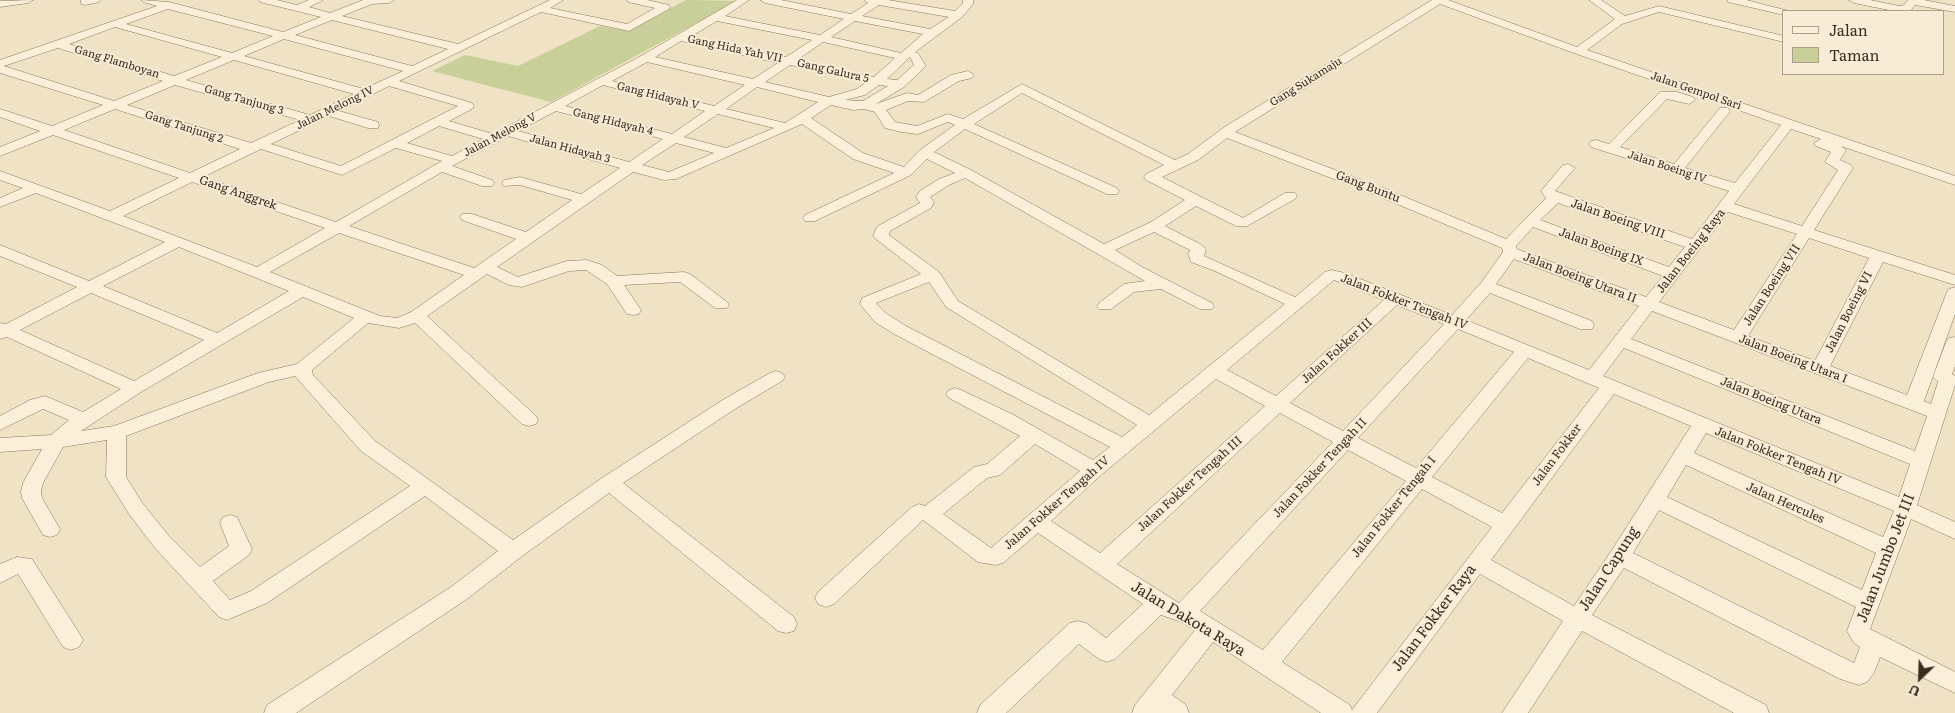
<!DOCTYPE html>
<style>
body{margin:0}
#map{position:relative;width:1955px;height:713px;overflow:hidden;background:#f0e2c5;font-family:Literata,serif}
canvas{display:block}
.legend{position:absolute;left:1782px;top:10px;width:162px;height:65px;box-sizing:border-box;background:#f7ecd5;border:1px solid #ac9f8c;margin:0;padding:6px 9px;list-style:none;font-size:15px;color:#3b2c1f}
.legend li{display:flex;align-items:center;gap:10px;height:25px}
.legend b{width:25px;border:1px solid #ac9f8c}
.north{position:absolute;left:1895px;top:653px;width:50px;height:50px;-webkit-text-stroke:4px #f7ecd5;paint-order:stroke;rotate:204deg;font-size:14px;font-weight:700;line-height:20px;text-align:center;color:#3b2c1f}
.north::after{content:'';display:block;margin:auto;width:18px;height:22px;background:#3b2c1f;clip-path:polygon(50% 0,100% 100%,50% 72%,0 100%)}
</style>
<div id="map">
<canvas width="1955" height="713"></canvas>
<ul class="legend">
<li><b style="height:6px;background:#faefd9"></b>Jalan</li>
<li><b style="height:14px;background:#c9cf98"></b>Taman</li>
</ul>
<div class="north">U</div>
</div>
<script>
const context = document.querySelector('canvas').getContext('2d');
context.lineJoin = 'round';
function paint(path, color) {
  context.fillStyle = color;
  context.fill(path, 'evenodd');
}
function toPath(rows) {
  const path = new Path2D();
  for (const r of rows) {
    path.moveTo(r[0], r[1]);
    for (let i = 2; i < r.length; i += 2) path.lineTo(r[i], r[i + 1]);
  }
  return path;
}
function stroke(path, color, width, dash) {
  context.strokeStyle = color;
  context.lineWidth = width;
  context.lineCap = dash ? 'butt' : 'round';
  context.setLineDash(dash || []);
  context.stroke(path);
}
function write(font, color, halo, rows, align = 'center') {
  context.font = font + ' Literata,serif';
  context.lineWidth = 4;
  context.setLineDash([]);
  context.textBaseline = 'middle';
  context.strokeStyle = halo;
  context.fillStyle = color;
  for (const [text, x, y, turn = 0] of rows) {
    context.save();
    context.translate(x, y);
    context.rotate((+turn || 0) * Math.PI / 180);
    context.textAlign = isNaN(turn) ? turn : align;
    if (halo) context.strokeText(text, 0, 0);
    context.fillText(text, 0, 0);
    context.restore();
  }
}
const green = toPath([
 [686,0,737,1,551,102,432,71,465,55,518,66,600,26,628,31]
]);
const minor = toPath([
 [33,0,28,3,0,7,0,1,33,0],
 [81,0,100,0,99,2,85,5,81,4,81,0],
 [142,0,169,2,283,32,321,17,260,2,259,0,277,0,297,5,309,0,323,0,309,7,330,13,363,0,394,0,389,3,372,4,342,16,458,44,550,0,563,0,550,8,627,24,655,8,628,2,627,0,647,0,669,5,670,7,669,9,629,31,541,12,399,81,472,103,474,106,472,109,449,121,493,134,641,56,737,0,749,0,725,16,820,35,844,19,765,3,760,0,781,0,851,14,868,3,864,0,888,0,955,11,963,3,963,0,973,0,973,4,962,17,915,52,918,53,926,66,924,68,904,87,876,104,907,93,918,95,951,75,968,71,974,75,972,78,959,81,924,102,908,101,886,110,895,122,917,126,948,114,963,119,1022,84,1175,160,1188,154,1226,126,1432,0,1448,0,1577,47,1615,19,1589,0,1601,0,1625,16,1659,6,1784,36,1784,42,1659,12,1622,24,1587,50,1955,176,1955,185,1841,146,1846,150,1840,160,1851,165,1853,168,1814,230,1955,275,1955,285,1883,262,1830,366,1907,395,1947,292,1949,289,1955,287,1955,314,1924,401,1931,404,1938,382,1933,377,1946,342,1949,338,1955,337,1955,366,1952,374,1955,376,1955,385,1917,505,1955,522,1955,539,1911,519,1870,629,1955,672,1955,693,1880,657,1874,673,1867,682,1859,685,1840,679,1624,568,1592,615,1766,705,1769,713,1734,713,1582,631,1528,713,1502,713,1563,621,1480,574,1377,713,1321,713,1213,642,1172,695,1186,705,1189,713,1132,713,1135,705,1195,630,1179,621,1161,615,1115,659,1107,662,1099,659,1079,644,1006,713,977,713,980,705,1070,623,1078,621,1086,623,1106,638,1143,604,1038,533,1003,563,995,565,978,562,923,520,834,604,826,607,818,604,815,598,818,592,912,507,919,504,925,506,974,467,987,464,1020,436,949,398,946,394,949,390,955,388,961,390,1012,414,1093,460,1110,447,894,334,875,322,860,304,862,298,921,274,876,239,873,236,876,229,878,226,920,203,916,197,920,191,939,179,955,173,927,159,911,175,815,221,805,221,803,218,805,215,894,173,853,159,802,124,676,179,664,180,633,172,497,267,518,277,567,261,587,260,602,265,617,276,684,272,690,274,727,302,729,305,727,308,715,308,680,282,624,285,641,310,639,314,633,315,627,314,607,284,586,270,569,271,522,287,509,285,487,274,427,316,536,416,538,420,536,424,529,426,522,424,415,323,399,328,368,323,312,370,313,375,375,441,513,540,602,478,721,401,770,373,776,371,782,373,785,377,782,381,735,409,623,483,794,617,797,624,794,631,786,633,778,631,609,493,521,557,467,599,296,713,264,713,267,705,451,587,498,551,425,496,267,603,227,620,219,617,155,548,129,514,106,477,107,440,63,447,43,483,41,492,42,498,60,529,57,535,50,537,43,535,22,498,21,492,23,483,42,449,0,452,0,438,51,435,69,420,43,409,0,430,0,416,30,400,45,396,83,412,121,389,7,337,0,339,0,323,6,324,77,287,0,256,0,245,89,281,165,242,36,193,0,207,0,198,23,188,0,180,0,171,110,211,179,178,53,135,0,156,0,147,40,131,0,117,0,109,52,126,103,105,0,73,0,60,157,6,143,2,142,0],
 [1440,4,1574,53,1781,125,1735,183,1685,168,1728,114,1730,111,1728,108,1720,108,1674,164,1620,147,1667,99,1689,104,1695,100,1693,97,1677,92,1660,92,1609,144,1596,140,1591,141,1589,144,1591,147,1729,191,1692,239,1555,191,1575,168,1568,164,1563,165,1541,191,1546,198,1506,239,1388,190,1235,132,1440,4],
 [879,5,949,17,930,29,862,16,879,5],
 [168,9,273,36,232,53,126,24,168,9],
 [332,20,448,49,412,66,295,35,332,20],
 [717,21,812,40,786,57,690,37,717,21],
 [855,21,923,34,901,53,831,37,855,21],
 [115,27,222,57,174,76,69,44,115,27],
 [284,39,403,71,364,89,244,56,284,39],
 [681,41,778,63,753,79,655,57,681,41],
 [823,42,895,58,874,77,797,60,823,42],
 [58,48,163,81,114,101,4,66,58,48],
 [910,57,914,65,897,80,887,79,910,57],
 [234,60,354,94,310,115,186,80,234,60],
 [647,62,745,85,714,106,612,81,647,62],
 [790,65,867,82,857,89,829,97,765,82,790,65],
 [175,85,300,120,251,143,127,105,175,85],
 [603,85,705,111,672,134,565,106,603,85],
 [879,85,888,86,863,101,845,100,865,95,879,85],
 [389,86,458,106,341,166,271,144,329,116,368,128,378,128,379,125,378,122,339,111,389,86],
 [757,87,818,102,785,123,726,109,757,87],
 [1022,93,1164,165,1146,174,1144,177,1146,180,1185,200,1151,222,1104,244,971,170,934,152,965,129,1107,194,1117,194,1119,191,1117,188,974,124,1022,93],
 [831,105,853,110,864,109,875,112,885,128,901,132,918,134,948,122,955,125,920,150,904,167,863,153,811,118,831,105],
 [115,109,240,149,190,173,64,130,115,109],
 [556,111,663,139,629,162,518,131,556,111],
 [718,114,774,128,726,148,684,137,718,114],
 [439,126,483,139,452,156,407,143,439,126],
 [1791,129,1821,139,1814,143,1816,146,1831,152,1825,162,1838,170,1802,226,1734,204,1791,129],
 [508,136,620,168,581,194,520,177,504,180,502,183,504,186,520,185,572,200,526,232,472,214,462,214,460,217,462,220,516,239,474,268,349,226,442,172,482,186,492,186,494,183,492,180,452,166,508,136],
 [1227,138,1378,196,1502,248,1503,252,1481,283,1452,315,1345,273,1331,270,1325,272,1295,297,1204,256,1206,250,1202,245,1165,226,1196,206,1236,226,1247,226,1295,199,1297,196,1295,193,1285,193,1243,218,1162,177,1198,160,1227,138],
 [676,143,714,153,669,172,642,165,676,143],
 [396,148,442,161,336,222,203,177,261,149,342,175,396,148],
 [965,178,1145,281,1124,284,1099,303,1097,306,1099,309,1111,309,1134,292,1161,289,1200,309,1212,309,1214,306,1212,303,1142,267,1115,250,1154,232,1190,250,1188,254,1191,262,1215,271,1285,304,1149,415,958,301,939,272,889,235,890,231,931,208,934,202,930,197,949,185,965,178],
 [192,182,325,228,257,267,123,216,192,182],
 [1558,203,1685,247,1669,267,1540,220,1558,203],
 [1728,212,1797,234,1734,330,1659,302,1728,212],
 [1533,227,1663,276,1646,297,1517,249,1516,246,1533,227],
 [339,233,464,275,411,312,397,318,380,316,270,272,339,233],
 [1809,238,1869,258,1815,361,1748,336,1809,238],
 [179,247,289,291,217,333,103,286,179,247],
 [1514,259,1639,306,1589,370,1466,320,1490,293,1580,329,1592,329,1594,325,1592,321,1496,284,1514,259],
 [1334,280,1384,300,1276,396,1227,370,1334,280],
 [929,282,946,307,1137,425,1122,437,906,326,887,314,876,303,929,282],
 [91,293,204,340,134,381,20,330,91,293],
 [303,297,354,318,297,364,258,373,114,426,81,431,141,392,303,297],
 [1397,305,1444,324,1343,431,1290,403,1397,305],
 [1652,311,1927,416,1915,451,1631,339,1652,311],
 [1458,329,1514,352,1416,468,1358,438,1458,329],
 [1624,348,1910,464,1899,497,1603,376,1624,348],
 [1528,358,1599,388,1502,513,1432,477,1528,358],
 [295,376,361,451,410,486,251,591,230,600,213,581,249,555,252,549,237,517,230,515,223,517,220,523,229,546,200,567,169,536,143,504,126,477,126,436,269,382,295,376],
 [1216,379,1265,406,1100,553,1051,521,1101,475,1216,379],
 [1614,394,1691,426,1612,550,1574,606,1491,560,1614,394],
 [1280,413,1333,442,1179,603,1117,564,1280,413],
 [1706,433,1894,511,1883,537,1694,453,1706,433],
 [1035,444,1080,471,991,548,943,514,987,478,1000,475,1035,444],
 [1348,450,1406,481,1263,650,1200,611,1348,450],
 [1686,465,1876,553,1862,590,1667,497,1686,465],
 [1422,489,1492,527,1352,710,1350,705,1282,662,1422,489],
 [1659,510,1856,607,1847,631,1854,643,1860,647,1854,663,1633,553,1659,510],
 [1727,0,1746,0,1789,11,1784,11,1784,15,1728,2,1727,0],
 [1849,0,1870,0,1899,6,1904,5,1908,0,1924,0,1955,6,1955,12,1915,5,1911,10,1894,11,1854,3,1849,0],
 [17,557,32,559,79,633,83,640,79,647,71,650,63,647,18,574,0,583,0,564,17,557]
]);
const farStreetnames = [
 ["Gang Hida Yah VII",735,49,12],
 ["Gang Flamboyan",117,62,17],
 ["Gang Galura 5",833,71,13],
 ["Gang Sukamaju",1306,82,-32],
 ["Jalan Gempol Sari",1696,91,19],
 ["Gang Hidayah V",658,96,14],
 ["Gang Tanjung 3",244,100,16],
 ["Jalan Melong IV",335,108,-26],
 ["Gang Hidayah 4",613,122,14],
 ["Gang Tanjung 2",184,127,18],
 ["Jalan Melong V",500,135,-28],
 ["Jalan Hidayah 3",570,149,15],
 ["Jalan Boeing IV",1667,167,18]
];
const streetNames = [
 ["Gang Buntu",1368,187,21],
 ["Gang Anggrek",238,193,19],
 ["Jalan Boeing VIII",1618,219,19],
 ["Jalan Boeing IX",1601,247,20],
 ["Jalan Boeing Raya",1691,251,-52],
 ["Jalan Boeing Utara II",1580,278,21],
 ["Jalan Boeing VII",1772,285,-57],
 ["Jalan Fokker Tengah IV",1404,302,21],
 ["Jalan Boeing VI",1849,312,-63],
 ["Jalan Fokker III",1337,351,-42],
 ["Jalan Boeing Utara I",1793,359,21],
 ["Jalan Boeing Utara",1771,401,22],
 ["Jalan Fokker",1557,455,-53],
 ["Jalan Fokker Tengah IV",1778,456,22],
 ["Jalan Fokker Tengah II",1320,468,-47],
 ["Jalan Fokker Tengah III",1190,484,-42],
 ["Jalan Fokker Tengah IV",1057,503,-41],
 ["Jalan Hercules",1785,503,24],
 ["Jalan Fokker Tengah I",1394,507,-51]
];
const nearStreetnames = [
 ["Jalan Jumbo Jet III",1886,558,-69],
 ["Jalan Capung",1609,569,-57],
 ["Jalan Fokker Raya",1434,618,-53],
 ["Jalan Dakota Raya",1188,619,31]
];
paint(green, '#c9cf98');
stroke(minor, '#8c745a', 1);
paint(minor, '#faefd9');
write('11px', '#3b2c1f', '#f7ecd5', farStreetnames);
write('12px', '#3b2c1f', '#f7ecd5', streetNames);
write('15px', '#3b2c1f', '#f7ecd5', nearStreetnames);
</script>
